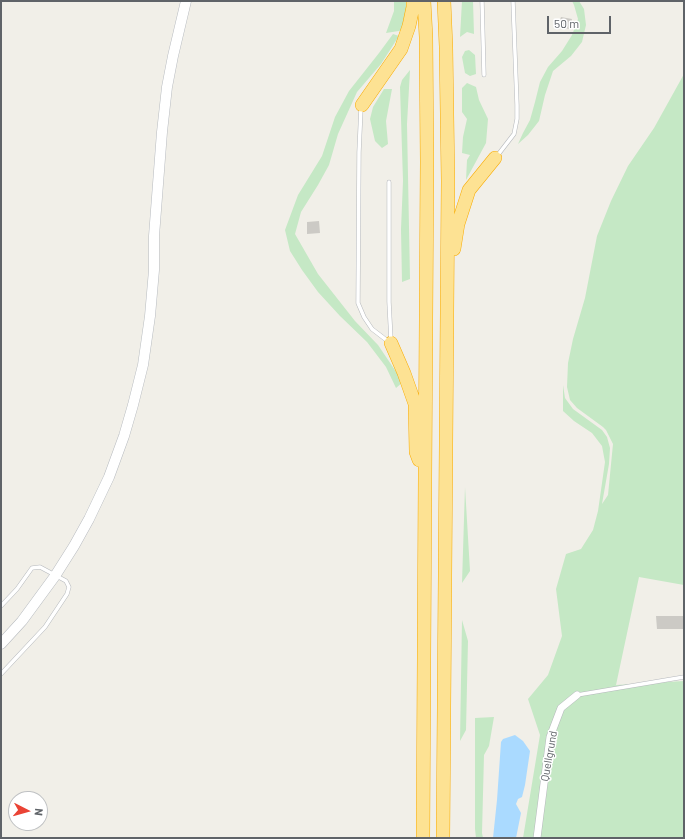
<!DOCTYPE html>
<style>
body{margin:0}
#map{position:relative;width:685px;height:839px;overflow:hidden;background:#f1efe8;font-family:Barlow,sans-serif}
canvas{display:block}
.frame{position:absolute;inset:0;border:2px solid #5f6368;pointer-events:none}
.north{position:absolute;left:8px;top:791px;width:40px;height:40px;box-sizing:border-box;background:#fff;border:1px solid #bfc1c3;border-radius:50%;rotate:96deg;font-size:11px;font-weight:700;line-height:16px;text-align:center;color:#5f6368}
.north::after{content:'';display:block;margin:auto;width:14px;height:18px;background:#ea4335;clip-path:polygon(50% 0,100% 100%,50% 72%,0 100%)}
.scale{position:absolute;left:547px;top:16px;width:64px;height:18px;box-sizing:border-box;border:2px solid #5f6368;border-top:0;padding-left:5px;font-size:12px;line-height:14px;white-space:nowrap;color:#5f6368;-webkit-text-stroke:3px #fff;paint-order:stroke}
</style>
<div id="map">
<canvas width="685" height="839"></canvas>
<div class="frame"></div>
<div class="north">N</div>
<div class="scale">50 m</div>
</div>
<script>
const context = document.querySelector('canvas').getContext('2d');
context.lineJoin = 'round';
function paint(path, color) {
  context.fillStyle = color;
  context.fill(path, 'evenodd');
}
function toPath(rows) {
  const path = new Path2D();
  for (const r of rows) {
    path.moveTo(r[0], r[1]);
    for (let i = 2; i < r.length; i += 2) path.lineTo(r[i], r[i + 1]);
  }
  return path;
}
function stroke(path, color, width, dash) {
  context.strokeStyle = color;
  context.lineWidth = width;
  context.lineCap = dash ? 'butt' : 'round';
  context.setLineDash(dash || []);
  context.stroke(path);
}
function write(font, color, halo, rows, align = 'center') {
  context.font = font + ' Barlow,sans-serif';
  context.lineWidth = 3;
  context.setLineDash([]);
  context.textBaseline = 'middle';
  context.strokeStyle = halo;
  context.fillStyle = color;
  for (const [text, x, y, turn = 0] of rows) {
    context.save();
    context.translate(x, y);
    context.rotate((+turn || 0) * Math.PI / 180);
    context.textAlign = isNaN(turn) ? turn : align;
    if (halo) context.strokeText(text, 0, 0);
    context.fillText(text, 0, 0);
    context.restore();
  }
}
const green = toPath([
 [394,1,410,1,405,30,386,33,394,11],
 [462,1,473,1,474,34,467,32,460,37],
 [572,1,579,1,584,9,586,25,582,42,571,56,553,71,545,95,539,121,528,135,518,144,523,133,530,120,535,102,540,82,548,67,562,51,572,35,578,19,574,5],
 [393,34,399,36,381,64,357,92,338,134,329,165,318,185,301,212,295,234,318,274,355,321,378,345,403,382,396,388,386,367,367,342,340,316,318,292,302,270,290,251,285,230,298,195,322,156,335,117,349,91,379,53],
 [469,50,475,55,476,74,470,76,465,73,462,57,465,51],
 [410,70,407,124,410,279,402,282,401,229,403,181,400,87,402,80],
 [684,74,684,585,639,577,616,685,684,681,684,838,523,838,540,735,528,699,548,675,562,636,556,589,566,554,581,549,593,530,598,511,605,462,602,446,592,433,574,421,563,411,563,385,565,398,573,409,602,430,607,437,610,448,609,464,602,504,608,495,613,444,606,430,603,427,577,408,570,400,567,387,568,363,573,339,585,298,597,236,611,201,628,166,654,128],
 [467,83,476,87,479,100,488,119,486,143,466,180,467,160,470,155,462,153,463,137,467,119,462,112,462,88],
 [384,89,392,89,386,121,388,144,382,148,375,141,370,119,373,107],
 [465,487,470,571,462,583],
 [462,620,468,641,466,730,460,741],
 [494,717,489,746,484,755,482,833,483,838,476,838,475,829,475,718]
]);
const water = toPath([
 [515,735,523,741,530,751,525,785,522,797,518,799,516,804,521,813,516,838,493,838,497,800,501,742,503,739]
]);
const building = toPath([
 [561,17,572,19,569,29,558,26],
 [319,221,320,233,307,234,307,222],
 [656,616,684,616,684,629,657,629]
]);
const service = toPath([
 [482,1,484,75],
 [361,108,359,152,358,303,364,317,372,329,389,342],
 [497,156,514,134,517,119,517,105,513,1],
 [389,182,389,302,391,340],
 [1,606,17,589,32,568,40,567,66,581,69,587,67,594,45,627,1,674],
 [577,695,684,677]
]);
const minor = toPath([
 [537,838,550,737,561,708,577,695]
]);
const secondary = toPath([
 [1,644,22,621,55,576,74,546,89,519,109,477,124,436,133,405,143,365,150,316,154,270,154,236,162,132,167,87,173,56,186,1]
]);
const motorway = toPath([
 [362,105,401,49,409,26,413,7,413,1],
 [454,249,458,224,469,190,495,158],
 [391,343,404,373,415,404,416,452,419,460],
 [423,838,425,477,427,162,426,37,424,1],
 [443,838,448,181,446,47,444,1]
]);
const streetNames = [
 ["Quellgrund",549,756,-80]
];
paint(green, '#c5e8c5');
paint(water, '#aadaff');
paint(building, '#cccac5');
stroke(service, '#b5b8bc', 4.5);
stroke(minor, '#b5b8bc', 8);
stroke(secondary, '#b6babf', 11);
stroke(motorway, '#f9ab00', 14);
stroke(service, '#fff', 3.5);
stroke(minor, '#fff', 7);
stroke(secondary, '#fff', 10);
stroke(motorway, '#fde293', 13);
write('11px', '#5f6368', '#fff', streetNames);
</script>
